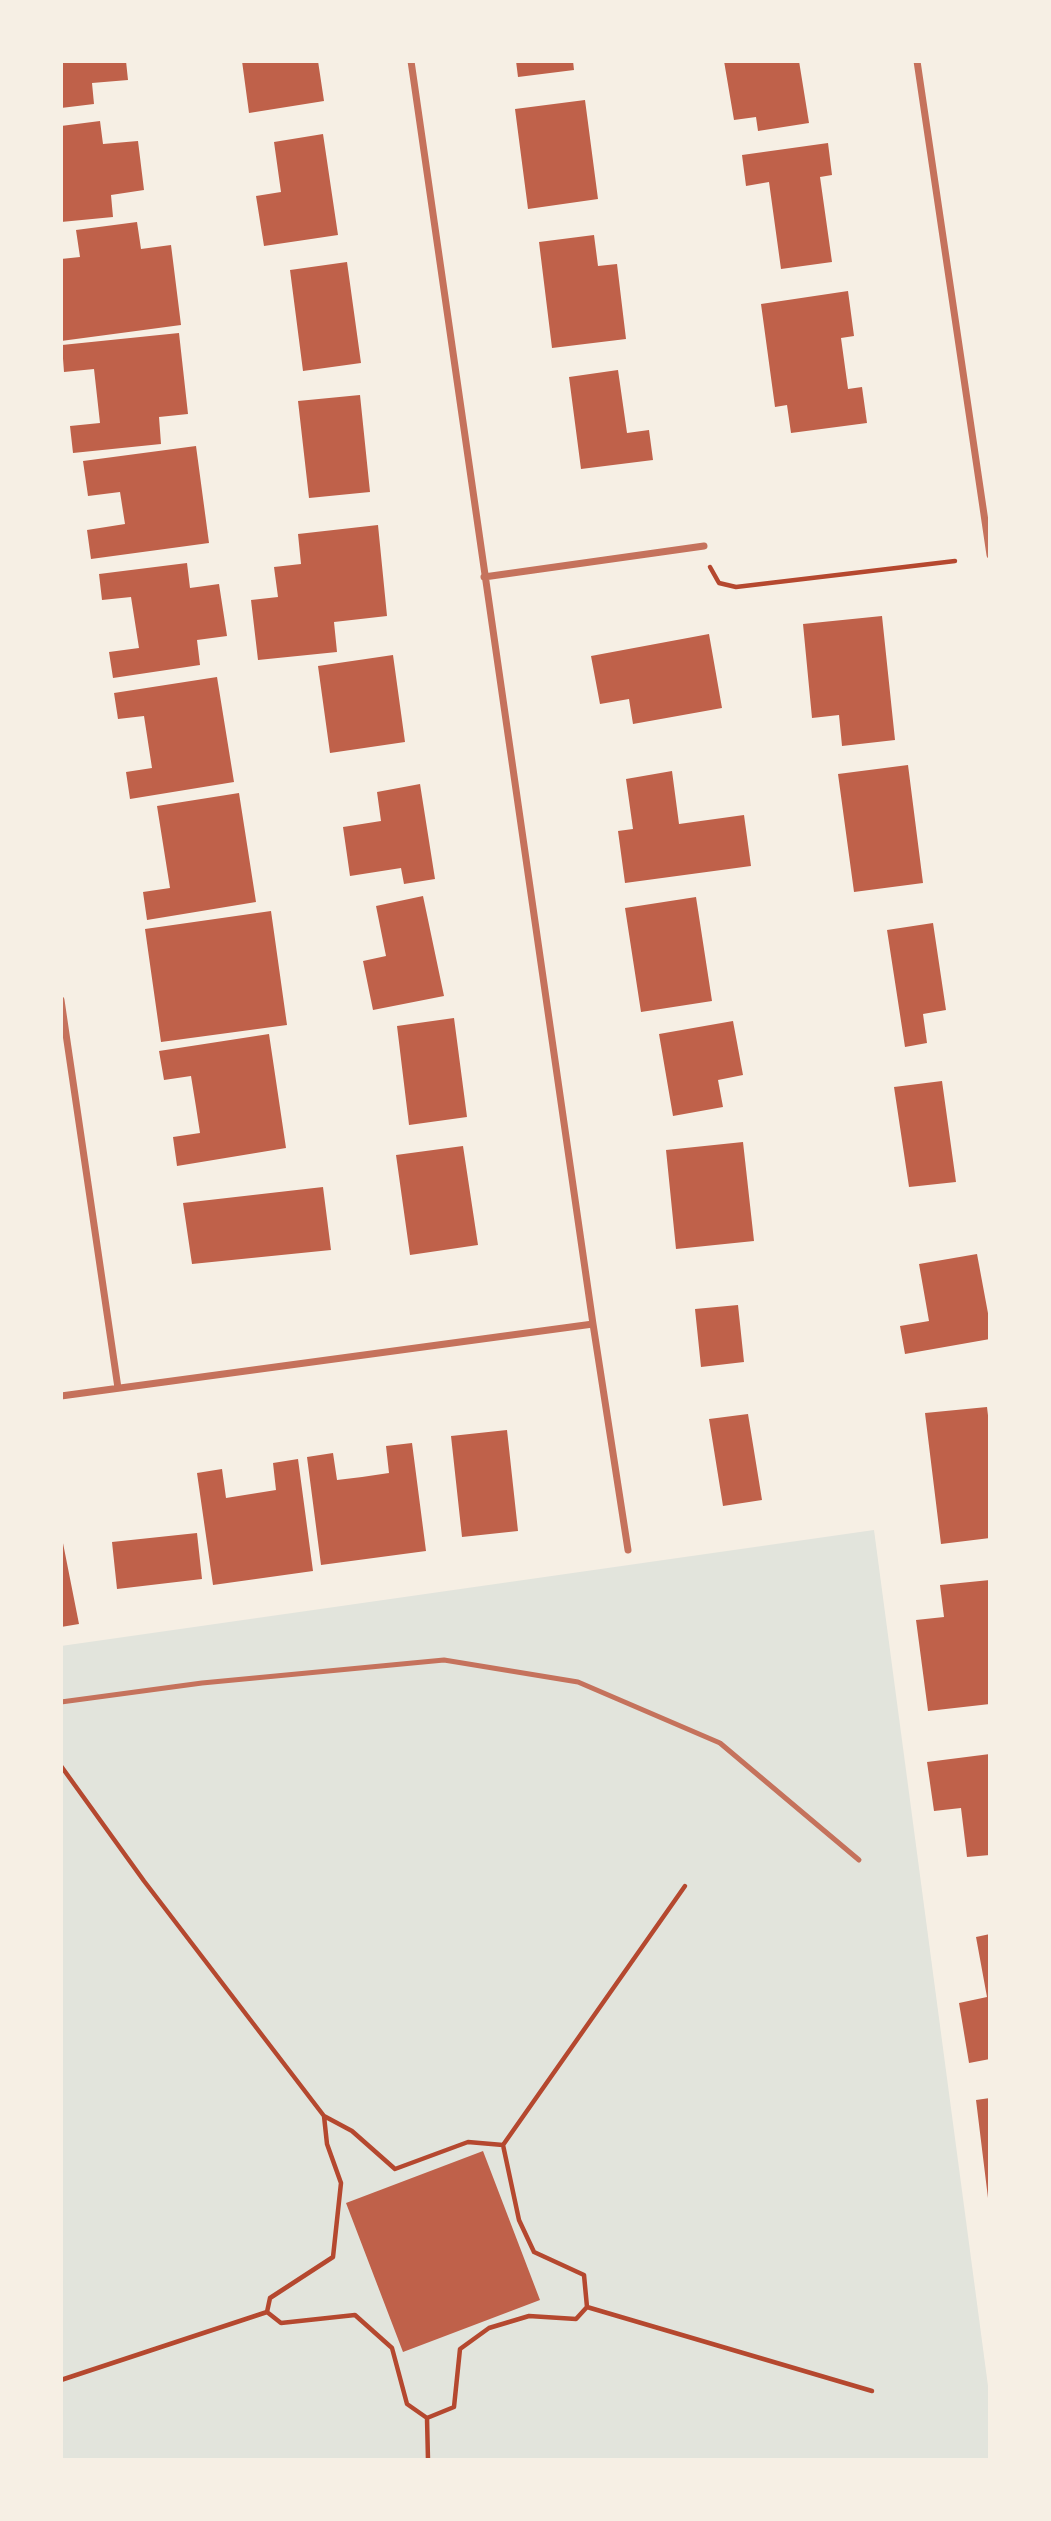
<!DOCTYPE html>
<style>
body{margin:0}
#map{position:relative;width:1051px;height:2521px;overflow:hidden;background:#f6efe4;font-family:Poppins,sans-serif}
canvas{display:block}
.frame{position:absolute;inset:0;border:63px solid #f6efe4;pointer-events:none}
</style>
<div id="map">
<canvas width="1051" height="2521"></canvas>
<div class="frame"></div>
</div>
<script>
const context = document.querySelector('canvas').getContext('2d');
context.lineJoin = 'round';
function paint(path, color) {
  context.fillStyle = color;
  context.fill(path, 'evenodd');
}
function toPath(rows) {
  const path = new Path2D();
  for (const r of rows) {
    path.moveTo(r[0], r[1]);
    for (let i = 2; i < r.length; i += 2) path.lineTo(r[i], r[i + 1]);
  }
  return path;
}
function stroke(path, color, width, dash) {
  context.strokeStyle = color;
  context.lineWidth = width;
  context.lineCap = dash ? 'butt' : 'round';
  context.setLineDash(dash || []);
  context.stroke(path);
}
const green = toPath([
 [874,1530,990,2401,990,2460,61,2460,61,1646]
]);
const building = toPath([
 [61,61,126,61,128,80,92,83,94,104,61,108],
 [242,61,318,61,324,101,249,113],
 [516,61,573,61,574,70,518,77],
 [724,61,799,61,809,123,758,131,756,117,734,120],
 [585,100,598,199,528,209,515,109],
 [100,121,103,144,138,141,144,190,111,195,113,217,61,222,61,126],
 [323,134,338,235,264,246,256,196,281,192,274,142],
 [828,143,832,175,820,177,832,262,781,269,769,182,746,186,742,155],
 [137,222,141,249,171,245,181,325,61,341,61,259,80,257,76,230],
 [594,235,598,266,617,264,626,339,552,348,539,242],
 [347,262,361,363,303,371,290,270],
 [848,291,854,336,841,338,848,389,862,387,867,423,791,433,787,405,775,407,761,304],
 [179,333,188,414,159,417,161,444,73,453,70,426,100,423,94,369,64,372,62,345],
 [618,370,627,433,649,430,653,460,581,469,569,377],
 [360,395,370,492,309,498,298,401],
 [196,446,209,543,91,559,87,530,125,524,120,492,88,496,83,461],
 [378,525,387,616,334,622,337,652,258,660,251,600,278,597,274,567,301,564,298,534],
 [187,563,190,588,219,584,227,636,197,640,200,665,113,678,109,652,139,648,131,597,102,600,99,574],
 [882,616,895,740,842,746,839,715,812,718,803,624],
 [709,634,722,708,633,724,629,699,600,704,591,656],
 [393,655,405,742,330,753,318,666],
 [217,677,234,782,130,799,126,772,152,768,144,716,118,719,114,693],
 [908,765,923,883,854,892,838,774],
 [672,771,679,824,744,815,751,866,625,883,618,831,633,829,626,779],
 [420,784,435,879,404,884,401,868,350,876,343,827,381,821,377,792],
 [239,793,256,902,147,920,143,892,170,888,157,806],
 [423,896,444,996,373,1010,363,961,386,956,376,906],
 [696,897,712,1001,641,1012,625,908],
 [271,911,287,1025,161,1042,145,929],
 [933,923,946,1010,923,1014,927,1043,905,1047,887,930],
 [454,1018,467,1117,409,1125,397,1026],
 [733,1021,743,1075,718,1080,723,1107,673,1116,659,1034],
 [269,1034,286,1148,177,1166,173,1137,200,1133,196,1107,191,1076,164,1080,159,1051],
 [942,1081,956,1182,909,1187,894,1087],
 [743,1142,754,1241,676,1249,666,1150],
 [463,1146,478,1245,410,1255,396,1155],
 [323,1187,331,1250,192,1264,183,1203],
 [977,1254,990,1324,990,1339,905,1354,900,1326,929,1321,919,1264],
 [738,1305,744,1362,701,1367,695,1309],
 [987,1407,990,1432,990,1538,941,1544,925,1413],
 [748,1414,762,1500,723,1506,709,1419],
 [507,1430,518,1531,462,1537,451,1436],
 [412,1443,426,1551,321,1565,307,1457,333,1453,337,1480,362,1477,389,1473,386,1446],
 [298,1459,313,1571,213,1585,197,1473,222,1469,226,1498,276,1490,273,1463],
 [61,1533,79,1624,61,1627],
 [197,1533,202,1579,117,1589,112,1542],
 [990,1580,990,1704,928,1711,916,1620,944,1617,940,1585],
 [990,1754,990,1855,967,1857,961,1808,934,1811,927,1762],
 [990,1934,990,2059,969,2063,959,2003,987,1997,976,1937],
 [990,2098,990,2198,988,2198,976,2100],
 [483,2151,540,2300,403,2352,346,2203]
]);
const path = toPath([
 [710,567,719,583,736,587,955,561],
 [61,1766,144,1881,324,2116,327,2144,341,2183,333,2257,270,2298,267,2312,61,2380],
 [324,2116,352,2131,395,2169,468,2142,503,2145,519,2220,534,2252,584,2275,587,2307,576,2319,529,2316,489,2328,460,2349,454,2407,427,2418],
 [503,2145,685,1886],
 [587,2307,872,2391],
 [267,2312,281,2323,355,2315,392,2348,407,2404,427,2418,428,2460]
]);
const service = toPath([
 [61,1702,202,1683,444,1660,578,1682,720,1743,859,1860]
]);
const minor = toPath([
 [411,61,593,1324,628,1550],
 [917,61,990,555],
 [484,577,704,546],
 [61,1000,118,1388],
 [61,1396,593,1324]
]);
paint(green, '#e2e4dc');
paint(building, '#bf614a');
stroke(path, '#b5482f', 4.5);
stroke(service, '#c5725c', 5);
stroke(minor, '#c5725c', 7);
</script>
